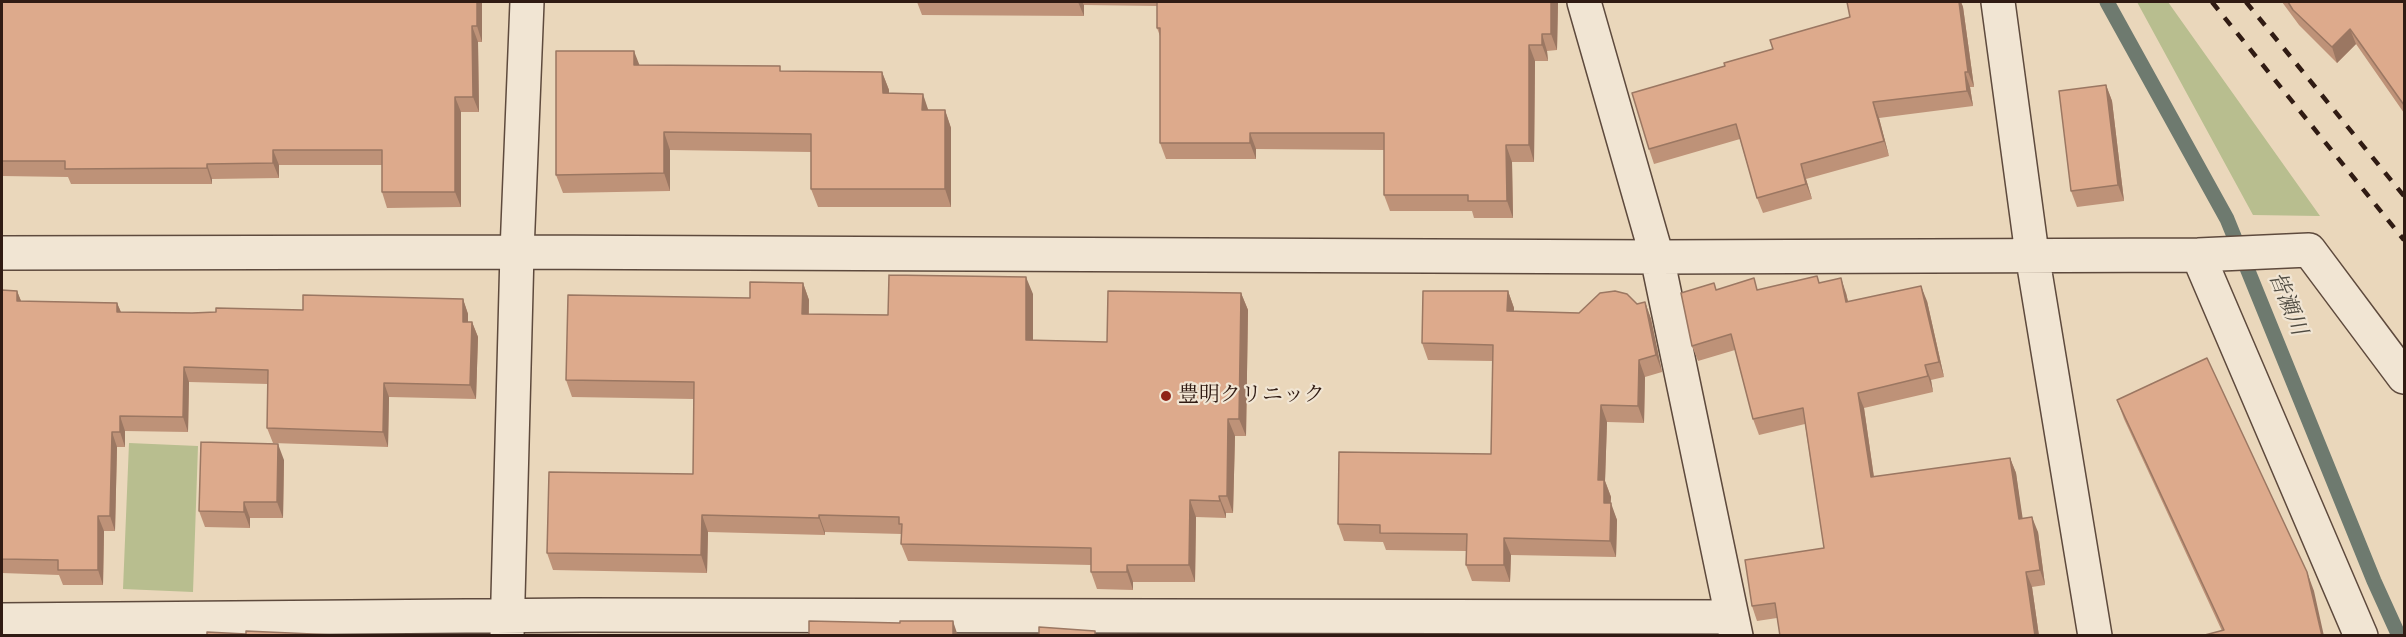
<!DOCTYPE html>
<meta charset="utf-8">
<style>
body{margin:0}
#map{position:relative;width:2406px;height:637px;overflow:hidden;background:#ead7bb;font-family:"IM FELL Double Pica",serif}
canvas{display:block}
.frame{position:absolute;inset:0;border:3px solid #301b13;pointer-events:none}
</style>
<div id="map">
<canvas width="2406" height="637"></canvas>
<div class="frame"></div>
</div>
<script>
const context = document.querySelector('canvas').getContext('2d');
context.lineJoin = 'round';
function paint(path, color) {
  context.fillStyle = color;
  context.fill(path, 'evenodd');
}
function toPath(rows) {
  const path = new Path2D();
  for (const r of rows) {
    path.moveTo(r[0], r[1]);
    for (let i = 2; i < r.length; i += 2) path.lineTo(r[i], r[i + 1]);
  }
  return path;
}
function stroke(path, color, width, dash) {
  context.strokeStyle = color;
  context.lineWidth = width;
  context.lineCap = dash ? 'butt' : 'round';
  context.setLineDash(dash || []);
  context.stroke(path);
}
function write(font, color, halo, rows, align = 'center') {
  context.font = font + ' "IM FELL Double Pica","Noto Serif JP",serif';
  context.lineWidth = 4.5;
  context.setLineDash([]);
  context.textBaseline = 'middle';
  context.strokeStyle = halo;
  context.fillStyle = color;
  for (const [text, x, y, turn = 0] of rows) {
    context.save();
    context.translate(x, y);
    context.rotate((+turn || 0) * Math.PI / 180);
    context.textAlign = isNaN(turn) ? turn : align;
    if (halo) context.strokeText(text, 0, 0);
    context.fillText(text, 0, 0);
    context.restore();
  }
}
const green = toPath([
 [2137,2,2168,2,2320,216,2253,215],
 [129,443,198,446,193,592,123,589],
 [1319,634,1658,635,1663,635,1317,635]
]);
const stream = toPath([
 [2107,2,2227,219,2374,581,2399,636]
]);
const minor = toPath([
 [1584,2,1657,257,1736,636],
 [1998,2,2032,254,2095,636],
 [2,253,517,252,1657,257,2198,255,2309,250,2404,377],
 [2198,255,2361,636],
 [2,620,582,615,1732,617],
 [507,636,517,252,527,2]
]);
const rail = toPath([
 [2212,2,2404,240],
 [2246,2,2404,196]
]);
const wall = toPath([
 [2,2,482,2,482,42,478,42,479,112,461,112,461,207,387,208,382,192,382,165,279,165,279,178,212,179,212,184,71,184,68,177,2,176],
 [917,2,1558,2,1557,50,1547,51,1548,61,1535,61,1534,162,1512,162,1513,218,1474,218,1472,211,1390,211,1384,195,1384,150,1256,149,1256,159,1166,159,1160,143,1160,36,1157,28,1157,6,1084,5,1084,16,922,15],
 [1847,2,1961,2,1963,7,1974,87,1970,87,1973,106,1879,118,1889,156,1806,179,1812,199,1763,213,1757,198,1740,139,1654,164,1649,149,1725,66,1773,49,1850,17],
 [2282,2,2404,2,2404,113,2356,44,2337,63,2299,25],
 [640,65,782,71,882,72,889,90,889,93,929,110,945,110,951,128,951,207,818,207,811,189,811,152,670,150,670,191,563,193,556,175],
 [2106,85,2112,101,2124,201,2077,207,2071,191],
 [803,283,809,300,809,314,888,315,1033,294,1033,340,1107,342,1241,293,1248,310,1246,436,1235,436,1233,513,1226,513,1226,518,1196,517,1195,582,1133,582,1133,590,1097,589,1091,572,1091,565,908,561,901,544,902,534,825,532,825,535,708,532,707,573,553,570,547,553,693,474,694,399,572,397,566,380,750,298],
 [1820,283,1846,293,1848,302,1927,301,1944,377,1931,380,1933,392,1864,408,1874,477,2010,458,2016,473,2022,519,2038,532,2045,585,2032,587,2039,636,1780,636,1777,618,1757,621,1752,606,1824,548,1805,424,1759,435,1753,419,1735,350,1698,361,1692,346,1716,290,1758,290],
 [2,290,17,291,21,301,117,303,121,312,192,313,303,310,463,299,468,314,468,322,472,322,478,337,476,399,389,397,388,447,273,443,267,428,268,384,189,382,188,432,125,431,125,447,117,447,115,531,104,531,103,585,63,585,59,575,2,573],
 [1508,291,1514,308,1514,311,1579,313,1637,304,1645,302,1651,319,1662,372,1645,377,1644,423,1607,422,1605,481,1611,497,1610,503,1617,520,1616,557,1511,555,1510,582,1472,581,1466,565,1466,551,1386,550,1383,542,1344,541,1338,524,1491,454,1493,361,1428,360,1422,343],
 [2117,400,2314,591,2222,631,2124,419],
 [284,460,283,518,250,518,250,528,205,527,199,511]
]);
const shadedWall = toPath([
 [477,2,482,2,482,42,477,26],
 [1078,2,1082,2,1084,5,1084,16],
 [1551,2,1558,2,1557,50,1551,34],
 [1959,2,1961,2,1963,7,1974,87,1968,72],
 [472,26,478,42,479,112,473,97],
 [2350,29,2356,44,2337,63,2332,47],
 [1542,34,1547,51,1548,61,1542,45],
 [1529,45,1535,61,1534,162,1529,145],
 [634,51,641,69,634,65],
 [882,72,889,90,889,111,883,93],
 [1965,72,1970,87,1973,106,1967,91],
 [2106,85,2112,101,2124,201,2118,185],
 [923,94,929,112,922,110],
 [455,97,461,112,461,207,455,192],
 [1873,102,1879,118,1889,156,1884,141],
 [945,110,951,128,951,207,945,189],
 [664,132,670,150,670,191,664,173],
 [1250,133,1256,149,1256,159,1250,143],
 [1506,145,1512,162,1513,218,1507,201],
 [273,150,279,165,279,178,273,163],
 [207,164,212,179,212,184,207,168],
 [1801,164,1806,179,1812,199,1806,184],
 [1026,277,1033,294,1033,358,1026,340],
 [1841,278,1846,293,1852,318,1846,302],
 [803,283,809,300,808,332,802,314],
 [1921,286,1927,301,1944,377,1939,362],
 [17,291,23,306,17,301],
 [1508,291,1514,308,1513,328,1507,311],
 [1241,293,1248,310,1246,436,1239,419],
 [463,299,468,314,468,336,463,322],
 [1645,302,1651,319,1662,372,1656,355],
 [117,303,123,317,117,312],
 [472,322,478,337,476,399,470,385],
 [1639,360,1645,377,1644,423,1638,406],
 [1925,365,1931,380,1933,392,1928,376],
 [184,367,189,382,188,432,183,417],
 [384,383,389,397,388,447,383,432],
 [1858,393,1864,408,1876,492,1871,477],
 [1601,405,1607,422,1605,481,1611,497,1610,520,1604,503,1598,480],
 [120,416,125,431,125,447,120,432],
 [1228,419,1235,436,1233,513,1227,496],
 [112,432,117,447,115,531,110,516],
 [278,444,284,460,283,518,277,502],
 [2010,458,2016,473,2025,534,2019,519],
 [1219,496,1226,513,1226,518,1220,501],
 [1190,500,1196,517,1195,582,1189,565],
 [244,502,250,518,250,528,244,512],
 [1611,503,1617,520,1616,557,1610,541],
 [702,515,708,532,707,573,701,555],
 [819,515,825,532,825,535,819,518],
 [98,516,104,531,103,585,98,570],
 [2032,517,2038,532,2045,585,2040,570],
 [1504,538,1511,555,1510,582,1504,565],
 [1127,565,1133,582,1133,590,1127,572],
 [2026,572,2032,587,2039,636,2035,636],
 [2307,572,2314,591,2324,636,2322,636],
 [953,621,958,636,953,636]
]);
const building = toPath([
 [2,2,477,2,477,26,472,26,473,97,455,97,455,192,382,192,382,150,273,150,273,163,207,164,207,168,65,169,65,161,2,161,2,2],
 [1157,2,1551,2,1551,34,1542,34,1542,45,1529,45,1529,145,1506,145,1507,201,1468,201,1468,195,1384,195,1384,133,1250,133,1250,143,1160,143,1160,28,1157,28,1157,2],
 [1847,2,1959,2,1968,72,1965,72,1967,91,1873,102,1884,141,1801,164,1806,184,1757,198,1736,124,1649,149,1632,93,1725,66,1724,63,1773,49,1770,40,1850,17,1847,2],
 [2288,2,2404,2,2404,105,2350,29,2332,47,2293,10,2288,2],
 [556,51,634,51,634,65,780,66,780,71,882,72,883,93,923,94,922,110,945,110,945,189,811,189,811,134,664,132,664,173,556,175,556,51],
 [2106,85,2118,185,2071,191,2059,91,2106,85],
 [889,275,1026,277,1026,340,1107,342,1108,291,1241,293,1239,419,1228,419,1227,496,1219,496,1220,501,1190,500,1189,565,1127,565,1127,572,1091,572,1091,548,901,544,902,524,899,524,899,517,819,515,819,518,702,515,701,555,547,553,549,472,693,474,694,382,566,380,568,295,750,298,750,282,803,283,802,314,888,315,889,275],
 [1817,276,1819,283,1841,278,1846,302,1921,286,1939,362,1925,365,1928,376,1858,393,1871,477,2010,458,2019,519,2032,517,2040,570,2026,572,2035,636,1780,636,1775,603,1752,606,1745,560,1824,548,1803,408,1753,419,1731,334,1692,346,1681,293,1714,283,1716,290,1754,278,1757,290,1817,276],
 [2,290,17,291,17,301,117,303,117,312,192,313,216,312,216,308,303,310,303,295,463,299,463,322,472,322,470,385,384,383,383,432,267,428,268,370,184,367,183,417,120,416,120,432,112,432,110,516,98,516,98,570,58,570,58,560,2,559,2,290],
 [1423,291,1508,291,1507,311,1579,313,1600,293,1615,291,1627,294,1637,304,1645,302,1656,355,1639,360,1638,406,1601,405,1598,480,1604,480,1604,503,1611,503,1610,541,1504,538,1504,565,1466,565,1467,534,1380,533,1380,525,1338,524,1339,452,1491,454,1493,345,1422,343,1423,291],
 [2207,358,2307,572,2322,636,2201,636,2224,630,2117,400,2207,358],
 [201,442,278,444,277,502,244,502,244,512,199,511,201,442],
 [809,621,900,623,900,621,953,621,953,636,809,636,809,621],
 [1039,627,1095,631,1095,636,1039,636,1039,627],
 [246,631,357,636,207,636,207,632,246,634,246,631]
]);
const markers = [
 [1166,396,6,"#8f2418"]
];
const poiNames = [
 ["豊明クリニック",1178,396]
];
const waterNames = [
 ["皆瀬川",2286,304,68]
];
paint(green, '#b8be8f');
stroke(stream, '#6e7a6f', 15);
stroke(minor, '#5e4a3d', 36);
stroke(minor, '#f1e5d3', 33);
stroke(rail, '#301b13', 4.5, [10, 10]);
paint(wall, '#be9278');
paint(shadedWall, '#9b7762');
paint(building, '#ddaa8c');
stroke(building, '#9b7762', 1.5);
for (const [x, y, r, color] of markers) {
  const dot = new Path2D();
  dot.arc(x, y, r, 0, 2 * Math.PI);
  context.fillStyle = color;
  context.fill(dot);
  stroke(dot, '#f1e5d3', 2);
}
write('21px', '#301b13', '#f1e5d3', poiNames, 'left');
write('italic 22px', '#4f4b41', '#f1e5d3', waterNames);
</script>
